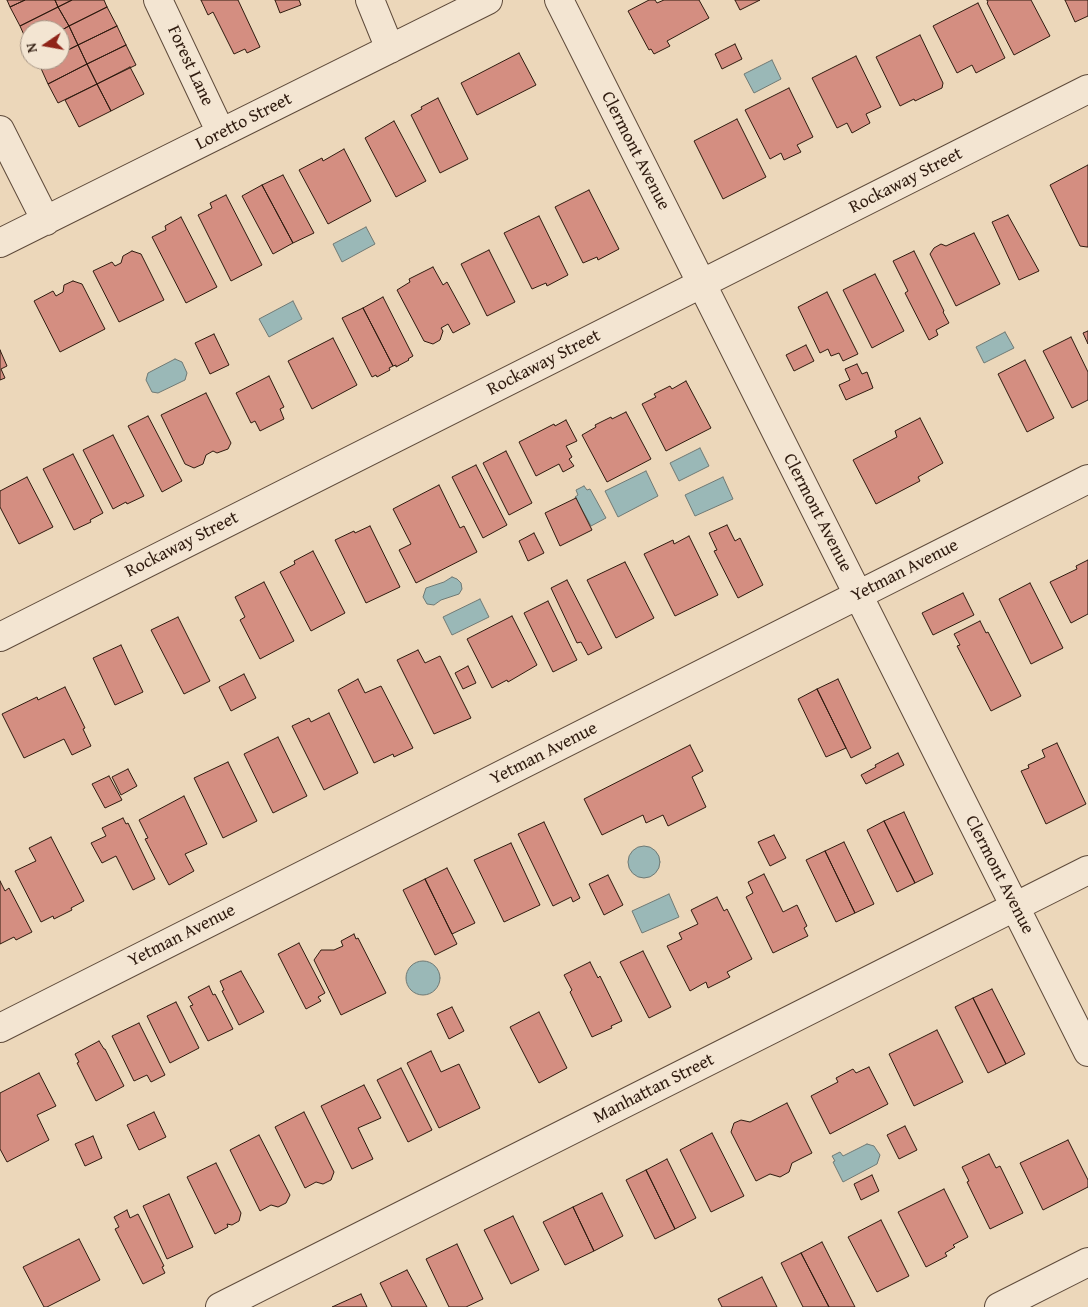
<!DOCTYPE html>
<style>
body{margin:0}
#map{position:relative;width:1088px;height:1307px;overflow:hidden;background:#ecd7ba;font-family:"Gentium Book Plus",serif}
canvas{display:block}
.north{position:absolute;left:20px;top:20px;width:50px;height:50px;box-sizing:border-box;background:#f3e5d2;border:1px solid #a59484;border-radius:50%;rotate:258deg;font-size:14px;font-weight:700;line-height:20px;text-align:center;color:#2f1b0f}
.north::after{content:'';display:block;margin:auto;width:18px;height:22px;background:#8f2418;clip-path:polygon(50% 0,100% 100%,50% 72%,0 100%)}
</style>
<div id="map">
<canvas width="1088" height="1307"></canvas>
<div class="north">N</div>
</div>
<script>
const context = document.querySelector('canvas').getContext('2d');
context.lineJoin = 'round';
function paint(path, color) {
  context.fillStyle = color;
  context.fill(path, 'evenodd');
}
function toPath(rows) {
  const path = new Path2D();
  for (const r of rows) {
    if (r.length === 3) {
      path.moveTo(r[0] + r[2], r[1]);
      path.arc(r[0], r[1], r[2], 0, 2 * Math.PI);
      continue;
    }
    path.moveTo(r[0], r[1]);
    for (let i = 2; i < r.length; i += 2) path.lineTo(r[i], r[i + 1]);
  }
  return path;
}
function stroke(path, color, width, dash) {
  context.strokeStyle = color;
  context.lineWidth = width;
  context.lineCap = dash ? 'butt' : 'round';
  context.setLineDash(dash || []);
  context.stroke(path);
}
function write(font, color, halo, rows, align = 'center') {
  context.font = font + ' "Gentium Book Plus",serif';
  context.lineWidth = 5;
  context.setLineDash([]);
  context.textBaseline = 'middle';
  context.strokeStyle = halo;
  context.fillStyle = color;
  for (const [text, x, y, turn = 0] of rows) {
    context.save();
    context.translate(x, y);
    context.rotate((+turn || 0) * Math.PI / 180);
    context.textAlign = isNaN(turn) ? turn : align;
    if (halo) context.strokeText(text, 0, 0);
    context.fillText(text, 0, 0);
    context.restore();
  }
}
const water = toPath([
 [772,60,781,79,754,93,744,74,772,60],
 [366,227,375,244,342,262,333,244,366,227],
 [293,301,302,319,269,337,259,319,293,301],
 [1005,332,1014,348,984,363,976,347,1005,332],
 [175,359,182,362,187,373,185,380,158,393,152,392,146,380,148,373,175,359],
 [700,448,709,466,679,481,670,463,700,448],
 [646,471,658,496,618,517,605,491,646,471],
 [723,477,733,499,695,516,685,495,723,477],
 [584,486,587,490,590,489,606,518,591,526,575,497,578,495,576,490,584,486],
 [452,577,457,579,461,583,462,589,459,594,441,600,434,605,427,604,423,597,426,588,444,582,452,577],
 [480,599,489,617,452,635,443,617,480,599],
 [644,862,16],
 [669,894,679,917,642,933,632,911,669,894],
 [423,978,17],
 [867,1144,874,1146,880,1155,877,1164,843,1182,833,1162,835,1161,832,1156,840,1152,843,1156,867,1144]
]);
const building = toPath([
 [7,0,25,0,10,7,7,0],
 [25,0,55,0,58,7,20,26,10,7,25,0],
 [55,0,72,0,58,7,55,0],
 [72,0,104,0,107,7,69,26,58,7,72,0],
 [201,0,238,0,260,47,247,53,245,49,234,54,213,12,208,15,201,0],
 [275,0,299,0,301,5,280,13,275,0],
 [649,0,655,0,657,3,664,0,699,0,709,18,667,41,670,46,654,54,651,49,649,50,628,11,649,0],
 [735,0,760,0,740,10,735,0],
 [987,0,1031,0,1050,36,1014,55,987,3,988,2,987,0],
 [1065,0,1088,0,1088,16,1075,22,1065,0],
 [978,3,1005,58,976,73,972,65,957,73,933,26,978,3],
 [58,7,69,26,60,31,30,30,29,46,20,26,58,7],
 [107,7,117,26,78,45,69,26,107,7],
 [69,26,78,45,60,54,60,31,69,26],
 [117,26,126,45,87,64,78,45,117,26],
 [920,35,943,83,942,88,915,101,914,99,900,106,876,57,920,35],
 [735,44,742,59,722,69,715,54,735,44],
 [78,45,87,64,48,84,39,64,47,60,60,60,60,54,78,45],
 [126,45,136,65,97,84,87,64,126,45],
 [519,53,536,85,477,115,461,83,519,53],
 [856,56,881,107,866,114,870,123,852,133,847,123,837,128,812,78,856,56],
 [87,64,97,84,58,103,48,84,87,64],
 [130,67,144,94,111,111,97,84,130,67],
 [97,84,111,111,79,127,65,100,97,84],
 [789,88,813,137,797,145,801,152,784,160,781,153,770,159,745,110,789,88],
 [438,98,468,159,440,173,411,115,422,109,421,107,438,98],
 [737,119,766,177,723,199,694,141,737,119],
 [394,121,426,181,396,197,365,138,394,121],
 [344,149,371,201,328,224,299,170,322,158,323,161,344,149],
 [1088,165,1088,247,1087,247,1080,246,1050,185,1088,165],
 [283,175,314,233,293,243,262,185,283,175],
 [262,185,293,243,273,254,242,196,262,185],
 [589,190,619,249,598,260,597,257,583,263,555,207,589,190],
 [226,195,262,265,231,281,198,215,212,208,210,203,226,195],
 [1008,215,1039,271,1019,280,992,222,1008,215],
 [539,216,568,275,547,286,546,283,532,289,504,233,539,216],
 [181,217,217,287,186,303,152,237,166,230,165,226,181,217],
 [974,233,1000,284,956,306,930,254,934,248,941,244,946,246,974,233],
 [489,250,515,302,487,316,461,264,489,250],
 [132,251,141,254,164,300,119,322,93,271,112,262,115,266,121,263,123,256,132,251],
 [914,251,944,311,943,312,949,323,936,330,938,335,929,340,905,293,908,291,893,261,914,251],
 [433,267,443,285,447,282,470,324,453,333,448,324,441,328,443,331,440,340,433,344,424,341,397,290,410,282,409,279,433,267],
 [875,274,904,331,872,348,843,290,875,274],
 [73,281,82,284,105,329,60,352,34,301,53,291,56,296,63,292,64,285,73,281],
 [827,292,858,354,843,361,839,353,831,356,828,349,820,353,798,307,827,292],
 [383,297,413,356,408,359,409,360,396,367,396,365,393,366,363,308,383,297],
 [363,308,393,366,389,368,390,370,377,377,376,375,372,377,342,318,363,308],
 [1088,331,1088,344,1083,333,1088,331],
 [214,334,229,365,210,374,195,343,214,334],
 [1071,337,1088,372,1088,400,1072,408,1043,351,1071,337],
 [333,338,357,385,312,409,288,361,333,338],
 [806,345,814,361,794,371,786,355,806,345],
 [0,350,7,366,1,369,5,378,0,380,0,350],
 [1025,360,1054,418,1027,432,998,374,1025,360],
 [857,364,862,374,867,372,873,388,846,400,839,385,850,380,845,369,857,364],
 [269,376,284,407,280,409,284,419,260,431,255,421,251,423,236,393,269,376],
 [686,381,711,428,666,451,642,404,656,397,654,394,670,386,672,389,686,381],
 [206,393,231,443,228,449,217,453,213,451,206,455,203,464,194,468,185,464,161,415,206,393],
 [626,412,651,459,607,482,582,435,596,427,595,425,611,417,612,419,626,412],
 [148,416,182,481,162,492,128,426,148,416],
 [920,418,943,463,918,477,920,481,876,504,853,460,897,437,895,431,920,418],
 [566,420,577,441,566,446,572,457,569,459,574,466,563,472,559,464,536,476,519,442,554,424,555,426,566,420],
 [113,435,144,496,127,504,126,502,113,509,83,450,113,435],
 [506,451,532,503,509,515,483,463,506,451],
 [73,454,103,513,90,520,91,522,74,530,43,469,73,454],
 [476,465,507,525,483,538,452,477,476,465],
 [27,477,53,527,19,544,0,507,0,491,27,477],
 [439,485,460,528,464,526,477,552,416,583,399,550,411,544,393,509,439,485],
 [576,498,592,530,560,546,545,513,576,498],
 [727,525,735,541,740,538,763,585,738,598,714,551,717,550,709,533,727,525],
 [370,526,400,587,366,603,335,540,354,531,355,533,370,526],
 [534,533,544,553,528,561,519,541,534,533],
 [689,536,718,595,675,616,644,554,673,540,674,544,689,536],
 [313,551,345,613,311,631,280,572,295,564,294,561,313,551],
 [1088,560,1088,614,1071,623,1050,582,1077,569,1076,566,1088,560],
 [625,562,654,618,616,638,587,580,625,562],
 [567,580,602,648,588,655,581,642,577,643,551,588,567,580],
 [264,582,294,641,260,659,240,620,245,617,235,597,264,582],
 [1030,583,1063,648,1031,664,999,599,1030,583],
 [963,593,974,615,933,635,922,613,963,593],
 [548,601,577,660,553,672,524,613,548,601],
 [512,616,537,665,508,682,507,680,492,688,467,639,512,616],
 [178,617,210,681,184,694,151,630,178,617],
 [980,621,986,633,988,632,1021,696,991,711,957,646,960,645,954,634,980,621],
 [121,645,143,692,115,705,93,658,121,645],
 [418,650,425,663,440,656,471,718,434,734,397,660,418,650],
 [468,666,476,683,463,689,455,673,468,666],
 [244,674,256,698,231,711,219,687,244,674],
 [358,679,365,693,381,686,413,748,394,757,393,754,374,763,338,690,358,679],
 [838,679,871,748,851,758,817,689,838,679],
 [65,687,85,728,83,729,91,746,72,755,64,739,24,758,2,714,37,697,38,700,65,687],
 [817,689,846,748,826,757,798,699,817,689],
 [329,713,358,773,324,790,292,726,309,718,311,722,329,713],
 [278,737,307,796,273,813,244,754,278,737],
 [1057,743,1086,804,1046,824,1021,771,1029,768,1028,765,1045,757,1042,750,1057,743],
 [690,745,703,771,692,777,706,807,668,826,663,815,646,823,643,815,602,835,584,799,690,745],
 [898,753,904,765,866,784,861,775,876,767,875,765,898,753],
 [228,762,257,821,223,838,194,778,228,762],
 [128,769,137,786,121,795,112,777,128,769],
 [109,776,122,800,105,808,92,784,109,776],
 [184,796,207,844,185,854,194,871,169,885,145,839,148,838,139,820,184,796],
 [904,812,933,874,915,883,884,821,904,812],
 [123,818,126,824,128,823,155,879,133,890,116,856,102,863,91,843,106,836,102,828,123,818],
 [884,821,915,883,897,892,867,830,884,821],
 [544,822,580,898,573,902,571,897,553,906,518,834,544,822],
 [774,835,786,858,770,866,758,842,774,835],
 [51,837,84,901,71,908,72,910,54,919,53,916,41,922,15,871,36,861,29,848,51,837],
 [844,842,874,904,855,913,825,851,844,842],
 [511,843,540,905,504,922,474,860,511,843],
 [825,851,855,913,836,922,806,860,825,851],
 [447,868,475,923,452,934,425,879,447,868],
 [764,874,783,912,797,905,807,926,804,928,808,936,773,953,746,897,753,893,748,882,764,874],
 [608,875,623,905,604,915,589,884,608,875],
 [425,879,457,944,435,955,403,890,425,879],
 [0,881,5,891,9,888,32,932,16,940,14,937,0,944,0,881],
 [717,897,724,911,727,909,752,959,727,972,730,977,708,988,706,982,690,991,667,946,682,939,679,933,698,924,691,910,717,897],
 [354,934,356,939,358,938,386,993,341,1015,314,960,321,950,334,950,343,946,341,941,354,934],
 [299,943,325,993,318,997,321,1001,306,1009,278,954,299,943],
 [643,951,671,1007,649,1018,620,962,643,951],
 [590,962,598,978,600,976,622,1021,611,1026,612,1028,592,1037,570,992,572,990,564,975,590,962],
 [241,971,264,1012,239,1025,222,991,224,990,220,981,241,971],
 [209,986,213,995,215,994,233,1029,208,1041,190,1006,193,1005,188,997,209,986],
 [992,989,1025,1054,1006,1064,973,998,992,989],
 [973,998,1006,1064,988,1073,955,1007,973,998],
 [176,1002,199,1048,170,1063,147,1016,176,1002],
 [452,1007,464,1031,449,1039,437,1014,452,1007],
 [539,1012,567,1068,539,1083,510,1027,539,1012],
 [139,1023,165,1075,151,1082,147,1075,134,1081,112,1036,139,1023],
 [937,1030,963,1082,914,1106,889,1054,937,1030],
 [99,1041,104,1049,105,1049,124,1086,96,1101,77,1063,79,1062,75,1054,99,1041],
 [431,1051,441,1072,459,1064,480,1108,439,1128,407,1063,431,1051],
 [869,1067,888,1104,830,1134,811,1096,838,1082,836,1078,853,1069,856,1073,869,1067],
 [401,1068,432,1130,408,1142,377,1080,401,1068],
 [39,1073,56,1106,37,1115,49,1140,7,1162,0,1149,0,1093,39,1073],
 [364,1085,381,1118,358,1128,373,1159,352,1169,321,1106,364,1085],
 [787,1103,812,1153,792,1163,789,1172,780,1177,770,1174,756,1181,731,1132,734,1123,741,1120,750,1122,787,1103],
 [154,1112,166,1137,139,1150,127,1125,154,1112],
 [304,1112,334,1172,331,1180,323,1184,316,1182,305,1188,275,1127,304,1112],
 [905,1126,917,1150,899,1159,887,1135,905,1126],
 [712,1133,744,1196,711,1212,680,1150,712,1133],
 [259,1135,290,1195,286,1203,278,1207,271,1205,260,1211,230,1150,259,1135],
 [93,1136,102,1158,85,1166,75,1144,93,1136],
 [1068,1140,1088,1180,1088,1187,1043,1210,1020,1163,1068,1140],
 [989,1154,996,1168,1000,1166,1023,1213,990,1229,967,1182,969,1181,962,1167,989,1154],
 [667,1159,696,1218,675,1229,646,1170,667,1159],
 [216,1163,241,1213,239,1221,232,1225,227,1224,228,1227,215,1234,187,1177,216,1163],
 [646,1170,675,1229,655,1239,626,1180,646,1170],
 [872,1175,879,1191,861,1200,854,1184,872,1175],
 [944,1189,968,1237,953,1245,955,1247,945,1253,947,1256,926,1267,898,1212,944,1189],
 [602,1193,623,1236,594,1251,573,1207,602,1193],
 [169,1194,193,1247,167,1259,143,1206,169,1194],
 [573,1207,594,1251,565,1265,543,1222,573,1207],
 [127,1210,130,1218,138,1214,164,1266,162,1267,165,1273,143,1284,115,1229,119,1227,114,1217,127,1210],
 [513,1216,539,1270,511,1284,484,1230,513,1216],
 [881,1220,909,1276,877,1292,848,1237,881,1220],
 [79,1239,100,1280,47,1307,44,1307,23,1267,79,1239],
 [822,1242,855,1307,829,1307,801,1253,822,1242],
 [457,1244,483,1299,466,1307,449,1307,426,1259,457,1244],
 [801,1253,829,1307,803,1307,781,1263,801,1253],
 [407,1270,427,1307,392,1307,380,1283,407,1270],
 [762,1277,777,1307,722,1307,718,1299,762,1277],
 [361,1294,367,1307,332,1307,361,1294]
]);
const street = toPath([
 [158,0,221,133],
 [370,0,390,49],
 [559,0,1088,1052],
 [0,130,46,221],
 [0,243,488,0],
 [0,637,1088,89],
 [0,1028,1088,479],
 [220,1307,1088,870],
 [999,1307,1088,1262]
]);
const streetNames = [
 ["Forest Lane",190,66,65],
 ["Loretto Street",244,122,-27],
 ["Clermont Avenue",635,151,63],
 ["Rockaway Street",906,181,-27],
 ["Rockaway Street",544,363,-27],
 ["Clermont Avenue",817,513,63],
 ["Rockaway Street",182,545,-27],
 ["Yetman Avenue",905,571,-27],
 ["Yetman Avenue",544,754,-27],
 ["Clermont Avenue",999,875,63],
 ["Yetman Avenue",182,936,-27],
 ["Manhattan Street",654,1089,-27]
];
paint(water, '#9ab8b7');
stroke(water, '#6f7974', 1);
paint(building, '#d48e81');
stroke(building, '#2f1b0f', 1);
stroke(street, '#5e4a3a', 30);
stroke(street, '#f3e5d2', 28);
write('18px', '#2f1b0f', '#f3e5d2', streetNames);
</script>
